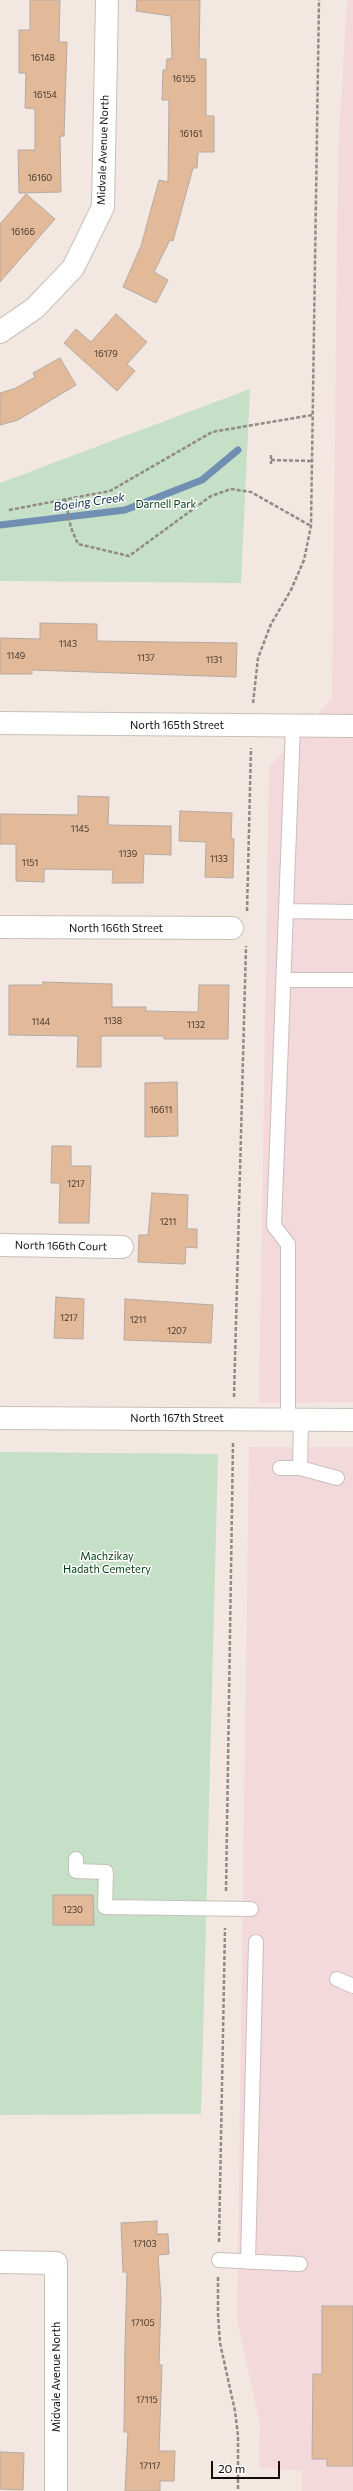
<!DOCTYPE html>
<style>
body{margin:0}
#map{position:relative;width:353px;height:2491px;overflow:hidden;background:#f2e8e1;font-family:Commissioner,sans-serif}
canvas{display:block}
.scale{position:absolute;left:211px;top:2461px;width:69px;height:18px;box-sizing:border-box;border:2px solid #100d0b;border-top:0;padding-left:5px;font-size:12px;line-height:14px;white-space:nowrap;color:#100d0b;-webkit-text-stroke:3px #fff;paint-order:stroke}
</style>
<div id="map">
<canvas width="353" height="2491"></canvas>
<div class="scale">20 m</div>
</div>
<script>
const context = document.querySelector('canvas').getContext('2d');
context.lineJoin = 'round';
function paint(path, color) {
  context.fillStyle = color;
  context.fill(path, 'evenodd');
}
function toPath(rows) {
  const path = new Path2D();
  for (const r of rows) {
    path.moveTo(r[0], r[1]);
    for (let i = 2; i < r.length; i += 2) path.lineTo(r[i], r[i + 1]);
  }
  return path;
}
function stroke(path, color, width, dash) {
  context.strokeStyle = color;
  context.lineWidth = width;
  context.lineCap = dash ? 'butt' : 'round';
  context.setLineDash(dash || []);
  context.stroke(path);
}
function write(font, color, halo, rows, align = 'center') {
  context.font = font + ' Commissioner,sans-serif';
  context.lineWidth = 3;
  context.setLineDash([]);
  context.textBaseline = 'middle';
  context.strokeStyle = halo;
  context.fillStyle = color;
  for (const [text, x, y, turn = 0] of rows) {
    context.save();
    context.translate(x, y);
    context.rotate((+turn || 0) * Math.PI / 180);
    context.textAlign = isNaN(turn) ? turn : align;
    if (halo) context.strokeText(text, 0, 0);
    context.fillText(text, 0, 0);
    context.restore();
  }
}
const commercial = toPath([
 [347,0,353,0,353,1402,259,1403,269,767,332,698,338,153],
 [249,1447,353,1447,353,2491,302,2491,302,2471,259,2468,260,2425,237,2320]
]);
const green = toPath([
 [250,389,241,583,0,581,0,483],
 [0,1452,218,1454,201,2114,0,2115]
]);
const stream = toPath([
 [0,525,125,510,202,480,238,450]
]);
const building = toPath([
 [30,0,60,0,59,42,67,42,64,136,60,136,61,192,19,193,18,150,35,150,35,109,25,108,26,73,19,73,19,30,30,30,30,0],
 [137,0,200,0,199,59,206,59,206,116,214,116,214,152,198,152,197,168,193,168,173,241,170,240,154,272,168,280,156,303,123,287,141,246,159,180,168,182,169,100,162,100,163,70,166,70,167,59,172,59,171,16,136,11,137,0],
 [26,194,55,219,0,282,0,224,26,194],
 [116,314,147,342,127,364,135,371,117,391,64,343,76,329,91,342,116,314],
 [60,358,76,385,18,420,0,425,0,393,16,388,35,377,33,373,60,358],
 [40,623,97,624,97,641,237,643,236,677,32,670,32,674,0,674,0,638,40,639,40,623],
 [78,796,109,797,108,825,171,826,171,855,144,854,143,883,112,883,113,870,44,869,44,882,16,881,16,844,0,844,0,814,78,815,78,796],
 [180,811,232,813,231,838,234,839,233,878,205,877,206,842,179,841,180,811],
 [43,982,112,984,112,1007,146,1007,146,1011,198,1012,199,985,229,985,228,1039,164,1039,164,1036,101,1036,101,1067,77,1067,78,1036,9,1035,9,985,43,985,43,982],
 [177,1082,178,1136,145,1137,145,1083,177,1082],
 [52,1146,71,1146,71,1166,91,1166,89,1223,59,1223,60,1183,51,1183,52,1146],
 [152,1193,188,1195,187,1229,197,1229,197,1248,186,1247,185,1264,138,1262,139,1235,148,1235,152,1193],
 [56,1297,84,1299,83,1339,54,1338,56,1297],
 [125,1299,213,1305,211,1343,124,1340,125,1299],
 [53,1895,93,1895,94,1925,53,1925,53,1895],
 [157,2221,157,2234,168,2234,169,2254,158,2255,161,2299,159,2365,162,2365,159,2451,175,2451,174,2481,160,2481,160,2491,125,2491,128,2432,124,2432,125,2347,127,2272,123,2272,121,2223,157,2221],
 [322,2306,353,2306,353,2466,327,2466,327,2459,312,2459,313,2374,322,2374,322,2306],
 [0,2452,24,2453,23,2490,0,2489,0,2452]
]);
const path = toPath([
 [271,455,271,464],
 [271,460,311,461],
 [65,499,71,528,78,544,129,556,211,496,231,489,251,492,311,526],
 [9,510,110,491,212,432,312,415],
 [253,703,258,658,271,624,291,590,304,560,311,526,319,0],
 [247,911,251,748],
 [234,1397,246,946],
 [226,1891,233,1442],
 [219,2242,225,1928],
 [218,2277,218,2314,220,2343,235,2411,238,2436,238,2491]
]);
const lane = toPath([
 [287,911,353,912],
 [284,980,353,980],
 [288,1419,288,1244,274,1226,293,726],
 [280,1468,300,1468,337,1478],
 [300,1468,301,1419],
 [76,1859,76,1871,106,1872,105,1907,251,1909],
 [337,1979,353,1986],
 [219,2260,300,2264],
 [248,2262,256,1942]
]);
const street = toPath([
 [0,332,35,308,73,268,103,207,107,0],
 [0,723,353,726],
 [0,927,232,928],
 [0,1245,122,1247],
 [0,1418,353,1420],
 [0,2262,56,2263,56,2491]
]);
const numberNames = [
 ["16148",43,58],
 ["16155",184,79],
 ["16154",45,95],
 ["16161",191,134],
 ["16160",40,178],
 ["16166",23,232],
 ["16179",106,354],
 ["1143",68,644],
 ["1149",16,656],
 ["1137",146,658],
 ["1131",214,660],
 ["1145",80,829],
 ["1139",128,854],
 ["1133",219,859],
 ["1151",30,863],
 ["1138",113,1021],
 ["1144",41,1022],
 ["1132",196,1025],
 ["16611",161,1110],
 ["1217",76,1184],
 ["1211",168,1222],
 ["1217",69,1318],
 ["1211",138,1320],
 ["1207",177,1331],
 ["1230",73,1910],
 ["17103",145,2244],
 ["17105",143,2323],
 ["17115",147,2400],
 ["17117",150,2466]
];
const streetNames = [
 ["Midvale Avenue North",103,150,-88],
 ["North 165th Street",177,725],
 ["North 166th Street",116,928],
 ["North 166th Court",61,1246,1],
 ["North 167th Street",177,1418],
 ["Midvale Avenue North",56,2377,-90]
];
const parkNames = [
 ["Darnell Park",166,504],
 ["Machzikay",107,1556],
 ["Hadath Cemetery",107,1569]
];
const waterNames = [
 ["Boeing Creek",89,502,-8]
];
paint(commercial, '#f4d9dc');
paint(green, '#c5e0c6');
stroke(stream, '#718fb3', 7);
paint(building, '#e2b999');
stroke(building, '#b3aaa3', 1);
stroke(lane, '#c8bfb8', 16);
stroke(street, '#c8bfb8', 24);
stroke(path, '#918a85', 2.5, [4, 2]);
stroke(lane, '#fff', 14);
stroke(street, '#fff', 22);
write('9px', '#44382e', null, numberNames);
write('11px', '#100d0b', '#fff', streetNames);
write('11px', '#024013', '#fff', parkNames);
write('italic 12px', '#092a4e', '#fff', waterNames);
</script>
